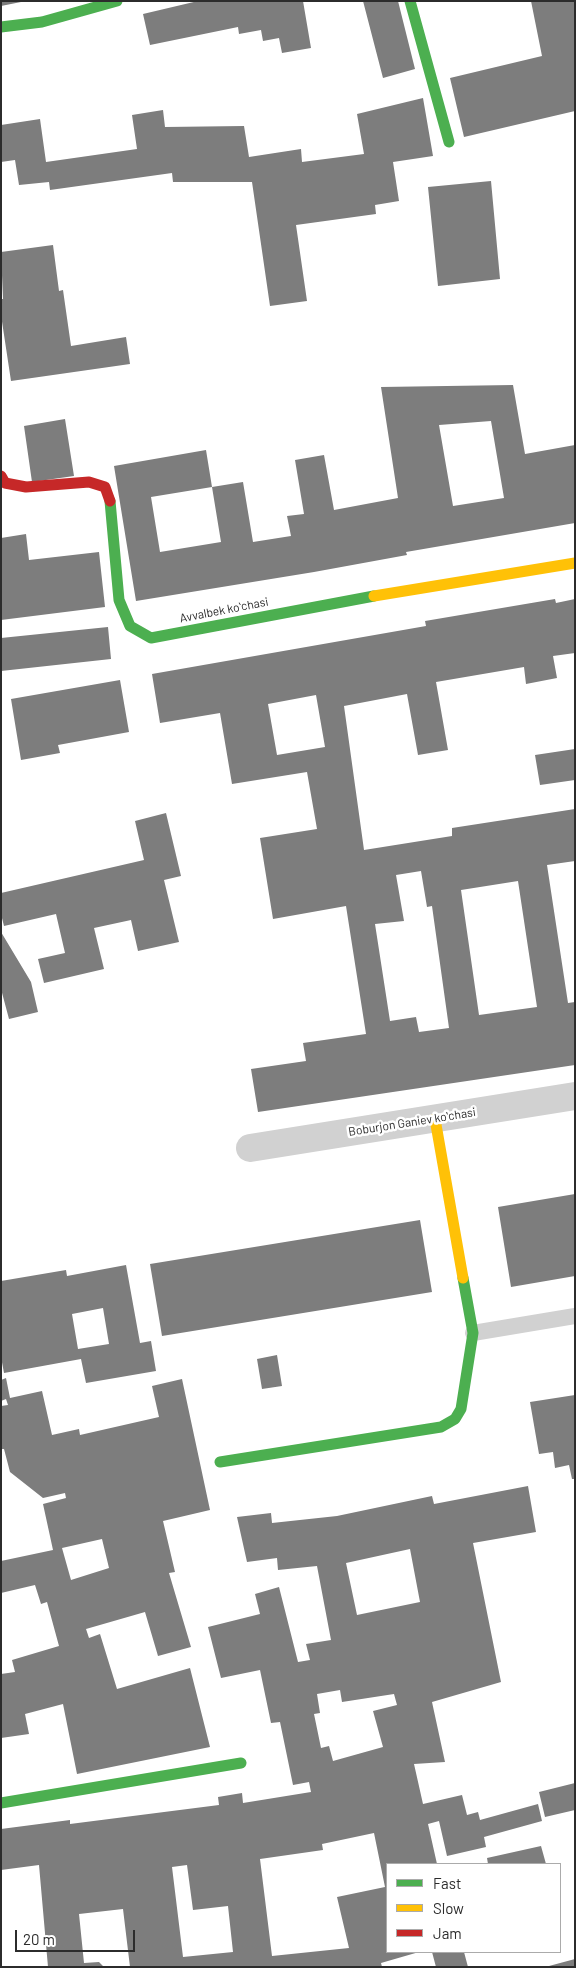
<!DOCTYPE html>
<meta charset="utf-8">
<style>
body{margin:0}
#map{position:relative;width:576px;height:1968px;overflow:hidden;background:#fff;font-family:Barlow,sans-serif}
canvas{display:block}
.frame{position:absolute;inset:0;border:2px solid #2c2c2c;pointer-events:none}
.legend{position:absolute;left:386px;top:1863px;width:175px;height:90px;box-sizing:border-box;background:#fff;border:1px solid #ababab;margin:0;padding:6px 9px;list-style:none;font-size:15px;color:#2c2c2c}
.legend li{display:flex;align-items:center;gap:10px;height:25px}
.legend b{width:25px;border:1px solid #ababab}
.scale{position:absolute;left:15px;top:1930px;width:120px;height:22px;box-sizing:border-box;border:2px solid #2c2c2c;border-top:0;padding-left:6px;font-size:15px;line-height:18px;white-space:nowrap;color:#2c2c2c;-webkit-text-stroke:4px #fff;paint-order:stroke}
</style>
<div id="map">
<canvas width="576" height="1968"></canvas>
<div class="frame"></div>
<ul class="legend">
<li><b style="height:6px;background:#4caf50"></b>Fast</li>
<li><b style="height:6px;background:#ffc107"></b>Slow</li>
<li><b style="height:6px;background:#c62828"></b>Jam</li>
</ul>
<div class="scale">20 m</div>
</div>
<script>
const context = document.querySelector('canvas').getContext('2d');
context.lineJoin = 'round';
function paint(path, color) {
  context.fillStyle = color;
  context.fill(path, 'evenodd');
}
function toPath(rows) {
  const path = new Path2D();
  for (const r of rows) {
    path.moveTo(r[0], r[1]);
    for (let i = 2; i < r.length; i += 2) path.lineTo(r[i], r[i + 1]);
  }
  return path;
}
function stroke(path, color, width, dash) {
  context.strokeStyle = color;
  context.lineWidth = width;
  context.lineCap = dash ? 'butt' : 'round';
  context.setLineDash(dash || []);
  context.stroke(path);
}
function write(font, color, halo, rows, align = 'center') {
  context.font = font + ' Barlow,sans-serif';
  context.lineWidth = 5;
  context.setLineDash([]);
  context.textBaseline = 'middle';
  context.strokeStyle = halo;
  context.fillStyle = color;
  for (const [text, x, y, turn = 0] of rows) {
    context.save();
    context.translate(x, y);
    context.rotate((+turn || 0) * Math.PI / 180);
    context.textAlign = isNaN(turn) ? turn : align;
    if (halo) context.strokeText(text, 0, 0);
    context.fillText(text, 0, 0);
    context.restore();
  }
}
const building = toPath([
 [1,1,21,1,21,2,1,6],
 [198,1,303,1,311,48,282,53,279,38,263,41,261,30,239,34,238,27,150,45,143,14],
 [363,1,398,1,415,69,383,78],
 [531,1,575,1,575,111,464,137,450,78,542,56],
 [423,98,433,156,393,162,399,201,375,205,376,214,296,225,307,301,270,306,252,182,173,182,172,173,50,190,49,182,19,185,15,160,1,162,1,125,40,119,46,162,137,149,132,115,163,110,165,127,244,126,249,157,301,149,302,162,364,154,357,114],
 [491,181,500,279,438,286,428,187],
 [53,245,59,291,63,290,71,346,126,337,130,364,11,381,1,315,1,299,3,299,1,252],
 [513,385,525,454,575,445,575,523,406,552,407,555,314,572,136,601,114,466,206,450,212,487,151,497,160,552,221,542,212,487,243,482,253,542,291,536,287,516,304,514,295,460,324,455,334,510,398,498,381,387],
 [491,421,504,498,453,506,439,425],
 [65,419,74,476,32,482,24,426],
 [26,534,29,560,99,552,105,607,1,620,1,538],
 [555,599,556,603,575,599,575,653,553,656,557,678,526,684,524,667,436,682,448,750,418,755,407,694,344,706,364,850,452,836,452,828,575,809,575,861,547,865,568,1003,575,1002,575,1065,258,1112,251,1069,306,1061,303,1043,366,1034,346,906,273,919,260,838,317,829,307,772,232,784,220,713,160,723,152,674,426,626,425,621],
 [316,695,325,747,277,755,268,704],
 [421,871,427,907,432,906,449,1028,419,1032,416,1017,390,1021,375,924,404,921,396,875],
 [518,881,537,1007,479,1015,461,890],
 [108,627,111,659,1,671,1,638],
 [120,680,129,732,58,745,60,753,21,760,11,699],
 [575,749,575,780,540,785,535,755],
 [166,813,181,876,164,880,179,942,138,951,131,920,94,928,104,969,44,983,38,959,65,953,56,914,4,926,1,914,1,893,144,860,135,821],
 [1,932,31,982,38,1012,9,1019,1,989],
 [575,1194,575,1276,511,1287,498,1207],
 [420,1220,432,1292,162,1336,150,1264],
 [126,1265,140,1343,151,1341,156,1371,86,1383,81,1359,4,1373,1,1357,1,1281,66,1270,67,1276],
 [103,1308,109,1344,78,1349,72,1314],
 [277,1355,282,1386,262,1389,257,1359],
 [6,1378,10,1398,42,1391,52,1435,79,1429,80,1435,159,1417,152,1386,182,1379,210,1510,163,1521,175,1572,169,1573,191,1647,158,1656,145,1612,86,1629,89,1638,100,1634,117,1689,190,1668,210,1747,77,1774,63,1704,25,1714,29,1734,1,1738,1,1674,15,1672,12,1660,59,1646,47,1602,41,1604,35,1585,1,1593,1,1561,53,1550,43,1504,66,1498,65,1493,43,1498,10,1472,4,1449,1,1449,1,1406,8,1405,6,1399,1,1401,1,1380],
 [102,1539,109,1568,71,1580,62,1548],
 [575,1395,575,1479,572,1479,569,1465,555,1468,553,1452,539,1454,530,1402],
 [528,1486,536,1532,473,1543,501,1682,432,1702,445,1762,414,1764,423,1804,462,1795,467,1815,478,1812,480,1820,538,1804,542,1821,484,1837,486,1847,447,1856,439,1821,428,1824,437,1864,387,1864,387,1952,419,1952,381,1963,382,1967,130,1967,123,1909,79,1914,84,1963,99,1962,104,1967,48,1967,39,1865,1,1870,1,1829,70,1820,70,1824,219,1805,218,1797,242,1793,243,1803,311,1792,309,1782,293,1785,280,1722,271,1723,260,1670,221,1678,208,1627,260,1614,255,1594,279,1587,298,1662,310,1660,306,1644,331,1640,317,1566,278,1570,277,1558,247,1562,237,1517,271,1513,272,1523,337,1516,432,1496,434,1504],
 [410,1549,420,1602,357,1615,346,1563],
 [340,1690,342,1702,394,1694,397,1705,373,1711,383,1747,333,1761,329,1746,321,1748,314,1714,320,1713,317,1694],
 [374,1833,385,1887,337,1897,349,1948,272,1956,260,1859,323,1850,322,1844],
 [187,1865,193,1910,228,1906,233,1952,183,1957,172,1867],
 [575,1783,575,1810,545,1817,539,1792],
 [541,1846,546,1864,488,1864,487,1858],
 [432,1952,464,1952,468,1967,436,1967],
 [575,1959,575,1967,549,1967,549,1966]
]);
const lane = toPath([
 [473,1333,575,1316]
]);
const street = toPath([
 [250,1148,575,1096]
]);
const fast = toPath([
 [410,1,449,142],
 [1,27,42,22,117,1],
 [110,501,119,600,130,626,151,638,374,596],
 [220,1462,441,1427,455,1419,461,1409,473,1333,463,1278],
 [1,1803,241,1763]
]);
const slow = toPath([
 [374,596,575,563],
 [435,1119,463,1278]
]);
const jam = toPath([
 [1,476,5,483,26,487,89,482,105,487,110,501]
]);
const streetNames = [
 ["Avvalbek koʻchasi",224,610,-11],
 ["Boburjon Ganiev koʻchasi",412,1122,-9]
];
paint(building, '#7d7d7d');
stroke(lane, '#d1d1d1', 16);
stroke(street, '#d1d1d1', 28);
stroke(fast, '#4caf50', 11);
stroke(slow, '#ffc107', 11);
stroke(jam, '#c62828', 11);
write('12px', '#2c2c2c', '#fff', streetNames);
</script>
